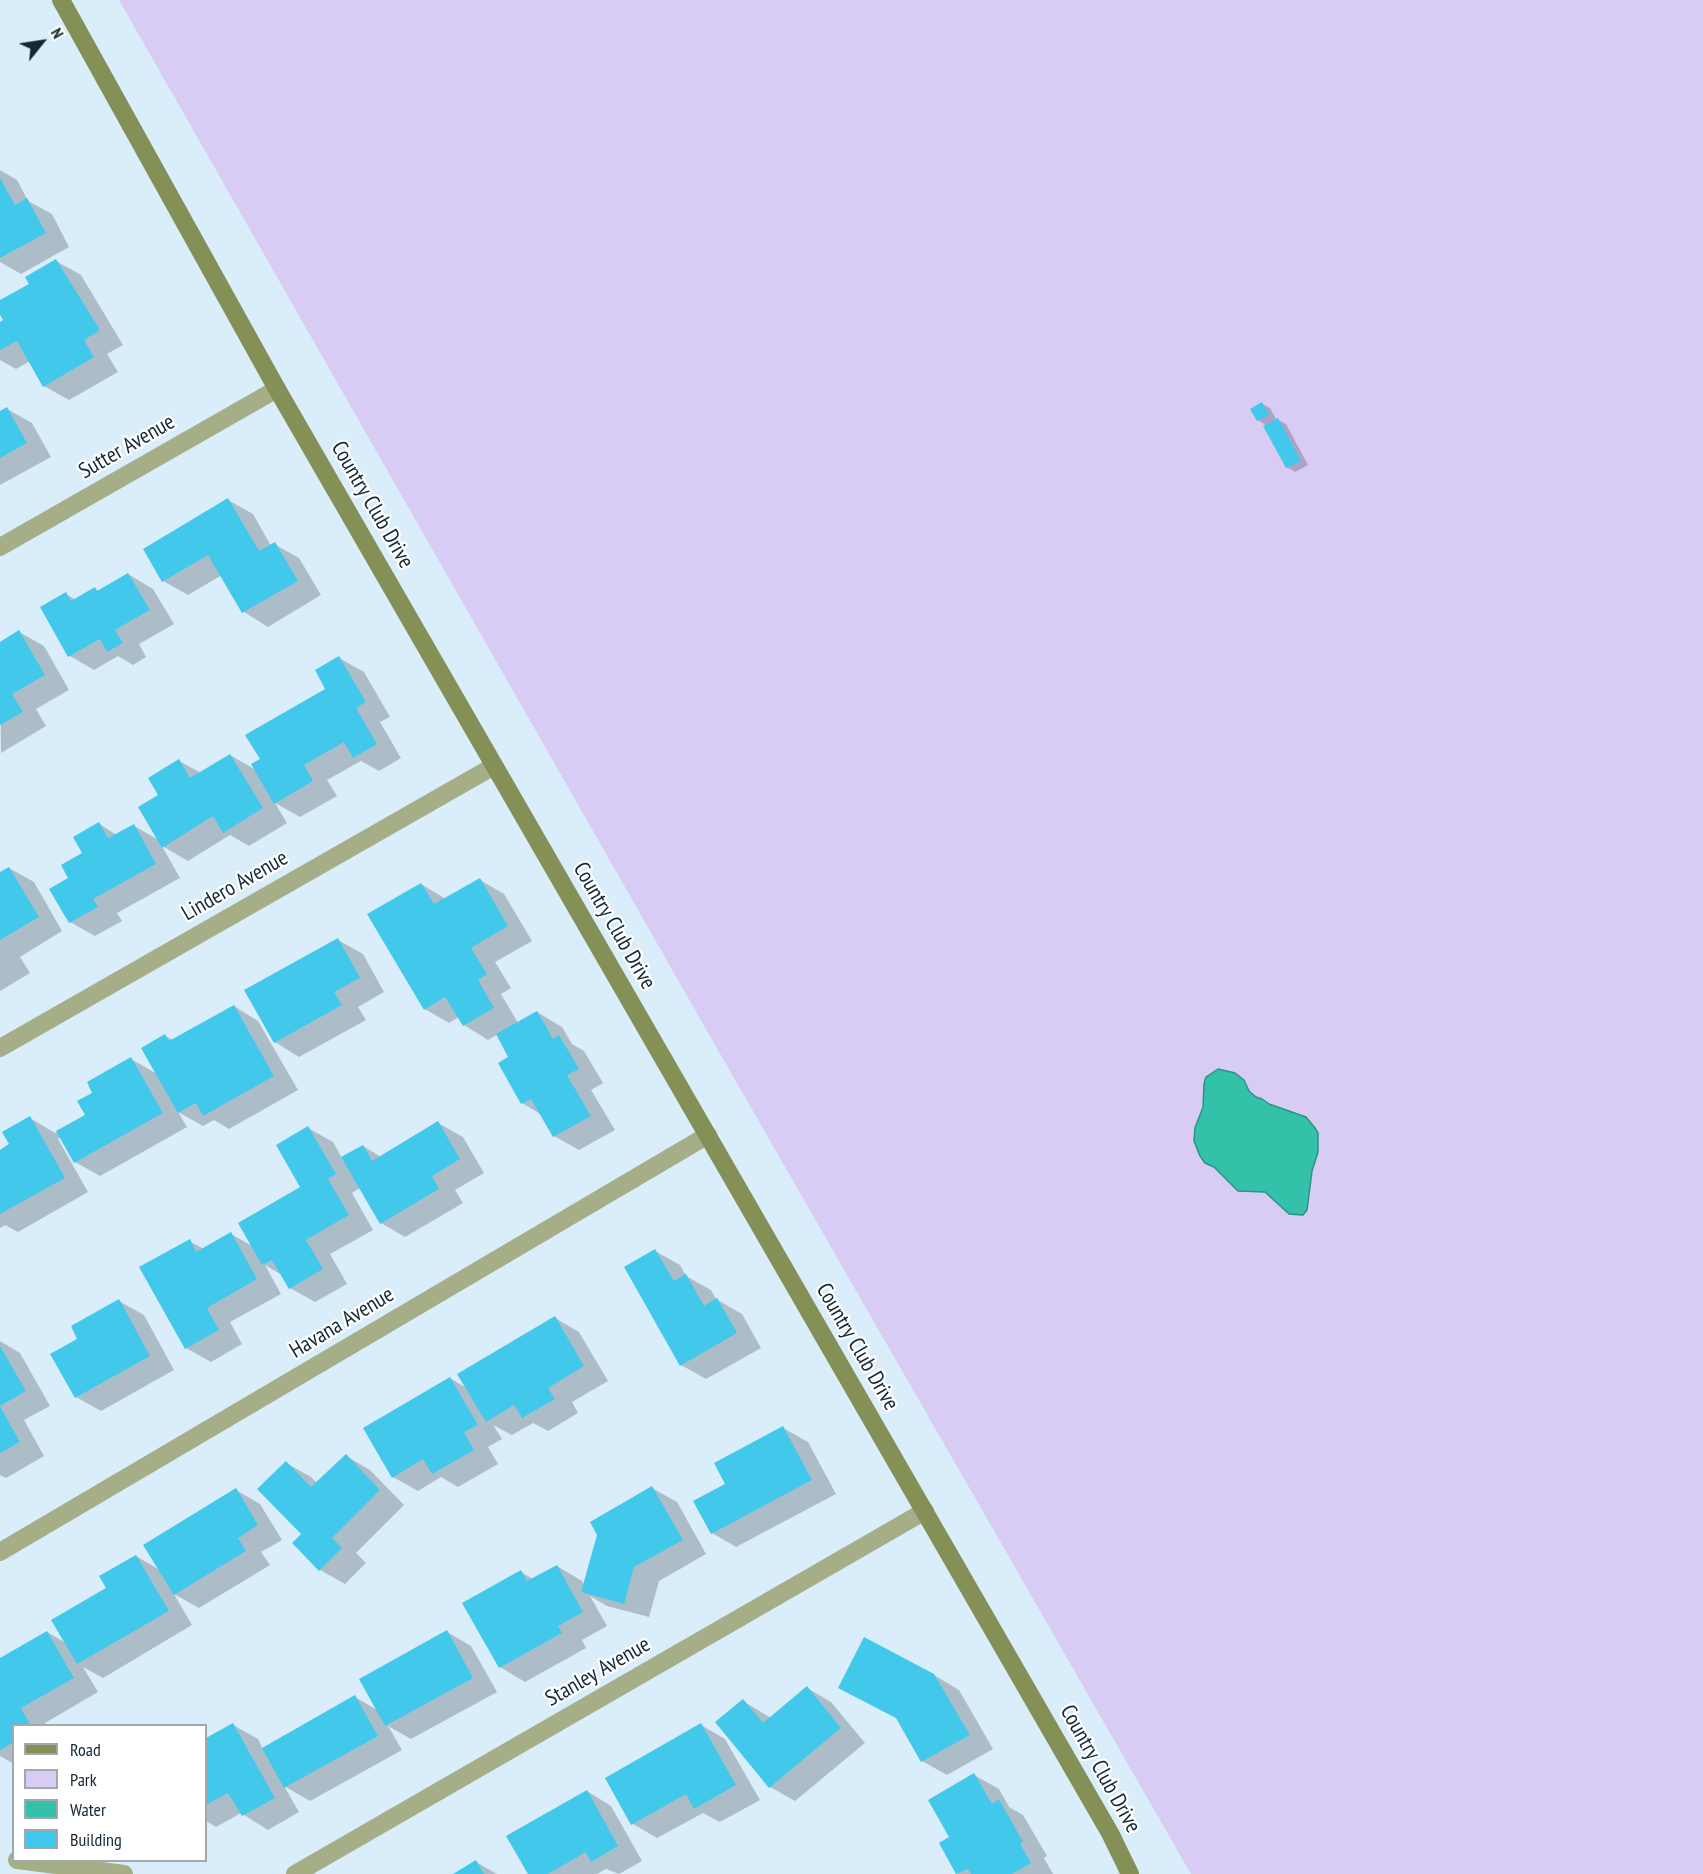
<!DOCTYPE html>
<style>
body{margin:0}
#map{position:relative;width:1703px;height:1874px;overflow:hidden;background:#d9edfb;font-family:"PT Sans Narrow",sans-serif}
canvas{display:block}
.legend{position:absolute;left:12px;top:1724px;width:195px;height:138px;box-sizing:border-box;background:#fff;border:2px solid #a1a9ae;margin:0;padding:8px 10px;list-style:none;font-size:18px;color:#142835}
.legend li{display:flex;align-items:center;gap:12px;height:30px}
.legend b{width:30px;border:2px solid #a1a9ae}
.north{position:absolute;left:12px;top:12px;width:60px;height:60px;-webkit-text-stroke:4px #fff;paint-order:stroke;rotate:60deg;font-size:16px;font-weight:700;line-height:24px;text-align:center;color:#142835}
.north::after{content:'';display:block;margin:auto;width:21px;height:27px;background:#142835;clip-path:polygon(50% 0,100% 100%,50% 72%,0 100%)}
</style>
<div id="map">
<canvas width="1703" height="1874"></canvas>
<ul class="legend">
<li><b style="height:8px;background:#849055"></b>Road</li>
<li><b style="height:16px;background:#d8ccf5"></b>Park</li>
<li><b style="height:16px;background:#34c1a9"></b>Water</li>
<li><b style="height:16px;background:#41c8ea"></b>Building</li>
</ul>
<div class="north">N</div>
</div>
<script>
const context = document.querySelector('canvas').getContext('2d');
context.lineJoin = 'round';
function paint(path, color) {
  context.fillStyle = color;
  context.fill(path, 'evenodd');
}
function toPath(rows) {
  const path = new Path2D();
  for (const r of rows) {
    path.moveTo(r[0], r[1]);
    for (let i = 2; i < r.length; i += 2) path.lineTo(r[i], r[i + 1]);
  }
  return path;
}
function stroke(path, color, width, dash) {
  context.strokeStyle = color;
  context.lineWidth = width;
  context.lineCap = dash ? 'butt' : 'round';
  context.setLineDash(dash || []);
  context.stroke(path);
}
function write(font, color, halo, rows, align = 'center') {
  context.font = font + ' "PT Sans Narrow",sans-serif';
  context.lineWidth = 4.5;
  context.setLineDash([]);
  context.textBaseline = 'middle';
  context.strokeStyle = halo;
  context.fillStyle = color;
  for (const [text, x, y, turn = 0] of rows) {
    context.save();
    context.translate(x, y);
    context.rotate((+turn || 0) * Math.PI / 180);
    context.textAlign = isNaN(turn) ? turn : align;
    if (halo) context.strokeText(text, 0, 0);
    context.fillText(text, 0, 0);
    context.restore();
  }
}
const green = toPath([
 [119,0,1703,0,1703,1874,1191,1874,715,1045]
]);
const water = toPath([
 [1218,1069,1235,1073,1244,1080,1249,1091,1256,1097,1262,1099,1269,1104,1306,1117,1315,1128,1318,1133,1318,1152,1312,1171,1307,1210,1303,1215,1289,1214,1265,1192,1238,1191,1214,1167,1205,1163,1200,1156,1194,1141,1195,1128,1203,1107,1204,1084,1206,1077,1218,1069]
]);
const shadow = toPath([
 [0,170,17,180,28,201,52,214,69,247,21,274,0,262],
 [56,261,81,275,123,345,107,354,118,372,69,400,44,386,30,361,16,369,0,360,0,323,5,321,0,312,0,302,31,284],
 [1262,404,1270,408,1277,421,1278,420,1286,424,1308,465,1295,472,1287,467,1266,426,1267,426,1258,420],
 [7,409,32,423,51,457,0,485,0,413],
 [228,500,253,514,271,546,274,544,299,558,321,595,268,627,244,612,222,575,188,595,163,581],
 [128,574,153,589,174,624,139,644,146,657,133,665,118,656,94,670,70,656,66,594,76,600,95,589,99,591],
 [19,632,44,646,69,690,36,709,46,726,1,753,0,643],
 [339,658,364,672,390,717,380,722,401,758,379,771,361,761,327,780,337,796,300,817,275,803,287,823,249,846,230,835,188,861,162,846,180,878,117,913,122,921,95,936,70,922,51,889,70,878,99,824,117,835,134,826,159,840,160,795,179,761,201,773,230,755,256,770,262,760,327,689],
 [9,868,34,882,62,931,20,957,30,973,0,991,0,874],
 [480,880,504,894,532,941,495,962,511,988,501,994,518,1023,537,1012,562,1027,572,1044,584,1051,603,1083,591,1090,615,1130,579,1150,554,1136,542,1115,522,1103,510,1057,498,1034,488,1040,464,1025,459,1017,449,1023,425,1009,421,884,446,899],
 [338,940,363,954,384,992,358,1007,366,1020,299,1057,275,1042],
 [234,1006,258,1021,298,1090,229,1129,214,1120,203,1126,178,1112,187,1127,100,1176,75,1162,61,1137,58,1139,88,1192,18,1232,5,1225,0,1228,0,1151,11,1145,30,1118,55,1133,87,1116,94,1093,131,1059,157,1074,165,1036,173,1040],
 [438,1123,463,1137,484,1173,455,1190,463,1203,405,1237,381,1223,360,1188,352,1193,373,1230,330,1254,347,1284,315,1302,290,1288,282,1275,265,1265,281,1294,230,1322,242,1344,211,1362,186,1348,189,1241,204,1249,231,1234,254,1247,302,1187,308,1128,333,1142,342,1158,363,1146,381,1157],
 [655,1251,680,1265,686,1276,711,1290,716,1299,742,1314,761,1348,706,1379,681,1365],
 [119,1301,144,1315,174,1370,101,1411,76,1397,79,1340],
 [555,1318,579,1332,608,1381,572,1402,578,1413,548,1431,533,1423,512,1435,493,1425,502,1439,488,1447,498,1464,458,1487,441,1477,418,1491,393,1477,450,1378,468,1389],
 [0,1341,20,1353,50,1406,24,1420,44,1456,6,1478,0,1475],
 [783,1428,808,1442,836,1494,736,1547,712,1533,727,1485],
 [346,1456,370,1470,404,1505,356,1553,366,1563,345,1584,320,1570,294,1543,303,1534,286,1463,311,1477,317,1483],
 [652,1488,677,1502,706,1554,659,1581,649,1617,607,1606,590,1596,607,1626,582,1640,586,1648,525,1682,500,1667,521,1572,533,1579,557,1566,582,1581,584,1586],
 [236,1490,260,1504,282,1540,261,1552,270,1565,199,1608,174,1594,192,1625,103,1678,83,1667,98,1692,45,1723,47,1726,14,1726,14,1764,0,1756,0,1660,47,1632,66,1643,108,1588,136,1556,160,1570],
 [447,1632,471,1646,497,1692,411,1739,388,1726,402,1750,310,1801,284,1786,299,1812,268,1830,241,1813,216,1827,206,1821,206,1740,233,1725,258,1739,263,1749,355,1697,379,1711],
 [934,1675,959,1690,993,1749,947,1775,922,1761],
 [807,1688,831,1702,865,1743,795,1801,770,1787,743,1701,771,1718],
 [701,1725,725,1739,760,1800,720,1822,703,1813,657,1838,633,1824,607,1778],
 [974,1775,999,1789,1009,1807,1023,1815,1047,1856,1044,1858,1053,1874,958,1874,941,1844,951,1837],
 [587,1791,611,1806,642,1861,619,1874,606,1869,597,1874,530,1874],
 [476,1862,497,1874,456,1874]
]);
const building = toPath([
 [0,178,15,205,27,198,46,233,0,258],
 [56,259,100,330,84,340,94,357,43,387,17,341,0,350,0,322,3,320,0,315,0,300,29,284,25,277],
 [1262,402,1269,415,1257,421,1250,409],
 [7,407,27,443,0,458,0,411],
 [1278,418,1301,461,1286,468,1263,426],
 [228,498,259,551,275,542,298,581,242,613,208,555,162,582,143,549],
 [128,573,150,610,115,630,123,643,107,652,100,639,68,657,40,607,66,592,71,601,95,587,97,591],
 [19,630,45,675,12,694,23,712,0,725,0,642],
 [339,656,366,702,356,708,377,744,353,758,344,742,304,765,313,781,274,804,251,764,260,759,245,735,325,689,315,670],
 [230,754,263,808,223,833,213,816,162,848,138,807,158,795,148,778,179,759,190,778],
 [99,822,108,838,134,824,156,864,93,899,98,907,69,923,49,889,68,878,61,865,82,853,73,837],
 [9,867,39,917,0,940,0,872],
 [480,878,508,926,471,948,487,974,478,980,494,1008,463,1026,445,997,424,1010,367,914,421,883,434,904],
 [338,938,360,978,334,992,342,1005,274,1043,244,990],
 [234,1005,274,1076,203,1116,196,1103,178,1113,141,1048,165,1034,169,1041],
 [537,1011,553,1039,559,1035,579,1069,567,1075,591,1116,553,1137,531,1099,521,1104,498,1063,508,1057,496,1034],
 [131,1057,163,1113,74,1163,56,1131,85,1115,77,1101,92,1093,87,1082],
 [30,1116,65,1178,0,1214,0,1150,9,1144,2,1132],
 [438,1121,460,1159,432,1176,439,1189,380,1224,341,1157,363,1145,372,1161],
 [308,1126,336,1174,328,1179,349,1215,306,1240,323,1269,289,1289,272,1260,262,1265,238,1223,300,1187,276,1145],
 [231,1232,257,1279,207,1308,219,1330,185,1349,139,1267,190,1239,196,1252],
 [655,1249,674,1281,686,1274,704,1306,717,1298,737,1333,680,1366,624,1267],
 [119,1299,150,1356,75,1398,50,1354,77,1339,71,1326],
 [555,1316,584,1366,548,1388,555,1399,522,1418,514,1405,486,1422,457,1374],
 [0,1346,26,1391,0,1406,20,1442,0,1453],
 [450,1377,478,1425,464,1432,474,1450,432,1474,423,1459,392,1478,363,1428],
 [783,1426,812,1480,711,1534,693,1501,725,1484,714,1463],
 [346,1454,380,1490,332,1538,342,1548,319,1571,292,1543,301,1534,257,1489,286,1461,311,1487],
 [652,1486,683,1540,634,1567,624,1604,581,1592,597,1535,590,1522],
 [236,1488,258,1525,238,1538,246,1551,174,1595,143,1545],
 [136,1555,169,1611,77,1664,51,1620,106,1588,99,1576],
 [557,1565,583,1612,558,1626,562,1633,499,1668,462,1603,521,1570,527,1581],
 [447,1630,473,1678,385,1726,359,1679],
 [47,1631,74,1678,21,1708,31,1726,14,1726,14,1742,0,1750,0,1658],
 [864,1637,934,1674,970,1735,921,1762,896,1718,838,1688],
 [807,1686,841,1728,769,1788,715,1722,743,1699,763,1723],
 [355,1695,378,1736,284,1788,262,1748],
 [233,1723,275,1798,242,1816,228,1793,206,1805,206,1738],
 [701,1723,736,1785,694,1809,686,1794,631,1825,605,1778],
 [974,1773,992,1804,999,1799,1023,1842,1020,1844,1031,1863,1012,1874,971,1874,968,1869,956,1874,939,1843,949,1837,928,1800],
 [587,1790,618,1846,591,1862,586,1852,548,1874,528,1874,506,1836],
 [476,1860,484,1874,453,1874]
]);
const street = toPath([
 [0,547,277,389],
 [0,1048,494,766],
 [0,1552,708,1135],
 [17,1860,124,1874],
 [295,1874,925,1511]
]);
const secondary = toPath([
 [61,0,277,389,1110,1833,1130,1874]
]);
const streetNames = [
 ["Sutter Avenue",127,447,-30],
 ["Country Club Drive",372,505,60],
 ["Lindero Avenue",235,886,-30],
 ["Country Club Drive",614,926,60],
 ["Havana Avenue",342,1323,-31],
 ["Country Club Drive",857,1347,60],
 ["Stanley Avenue",598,1672,-30],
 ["Country Club Drive",1100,1769,61]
];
paint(green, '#d8ccf5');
paint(water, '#34c1a9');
stroke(water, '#2a9386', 1.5);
paint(shadow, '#0003');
paint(building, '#41c8ea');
stroke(street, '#a5ae87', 18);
stroke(secondary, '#849055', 18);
write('22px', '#142835', '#fff', streetNames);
</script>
